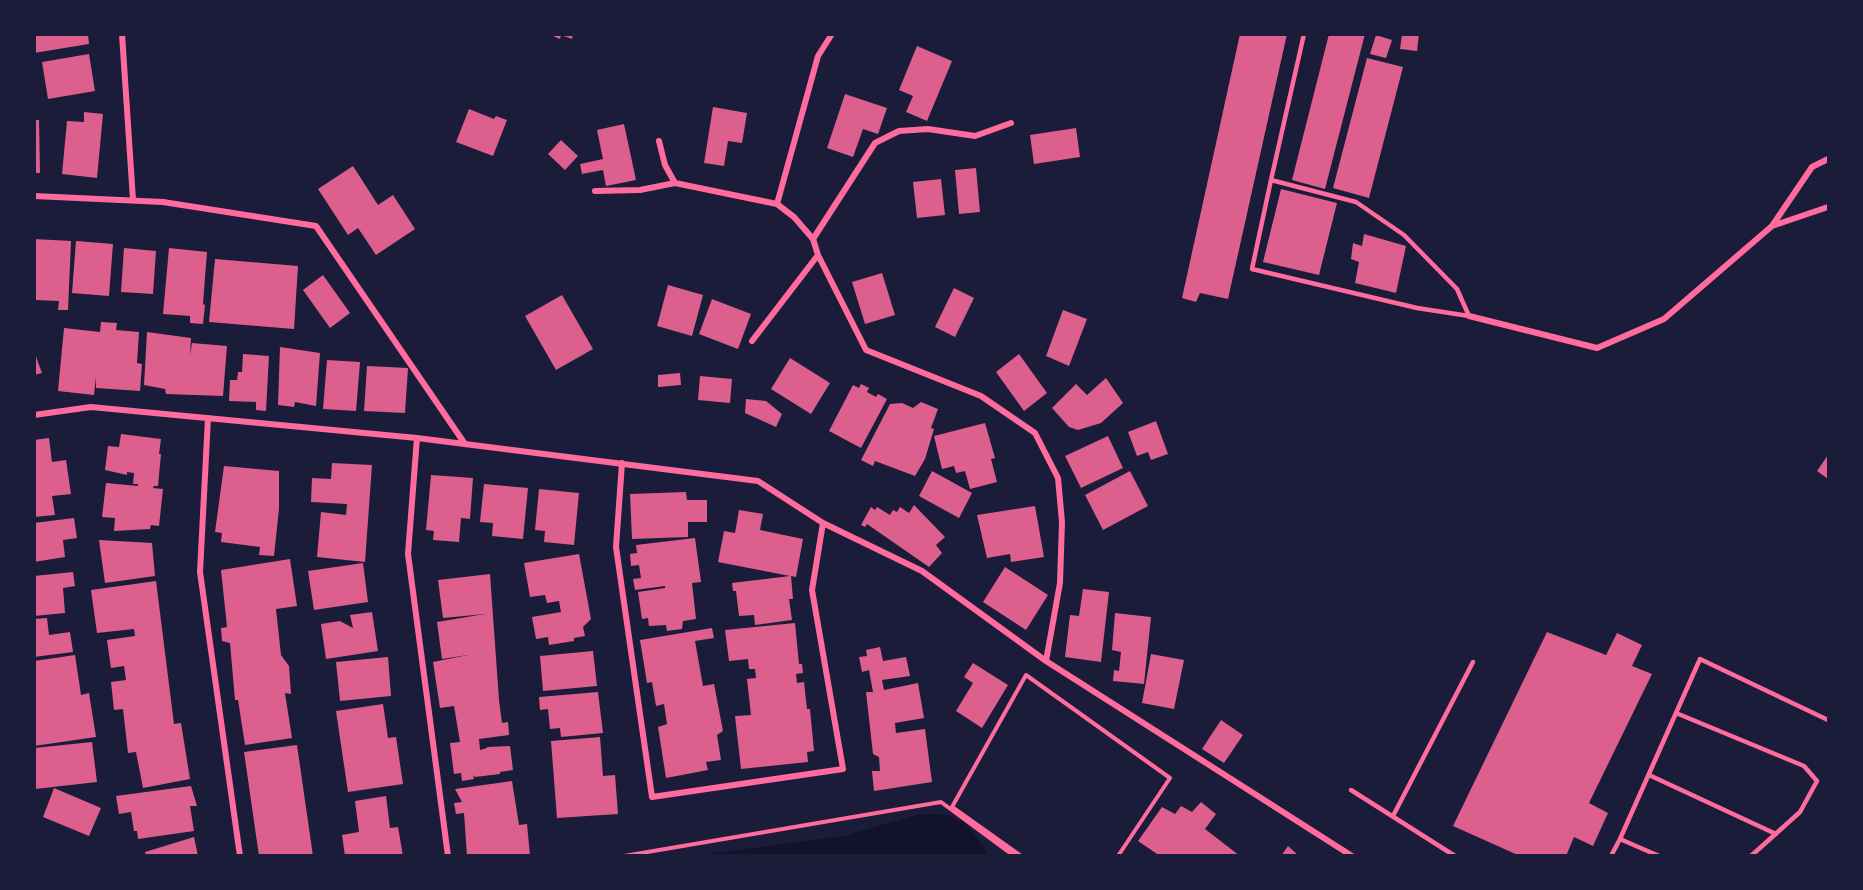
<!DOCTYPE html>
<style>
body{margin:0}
#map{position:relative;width:1863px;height:890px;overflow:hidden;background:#1b1b3a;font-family:"Alegreya Sans",sans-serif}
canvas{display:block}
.frame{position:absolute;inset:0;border:36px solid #1b1b3a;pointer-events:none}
</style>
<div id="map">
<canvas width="1863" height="890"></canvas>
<div class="frame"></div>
</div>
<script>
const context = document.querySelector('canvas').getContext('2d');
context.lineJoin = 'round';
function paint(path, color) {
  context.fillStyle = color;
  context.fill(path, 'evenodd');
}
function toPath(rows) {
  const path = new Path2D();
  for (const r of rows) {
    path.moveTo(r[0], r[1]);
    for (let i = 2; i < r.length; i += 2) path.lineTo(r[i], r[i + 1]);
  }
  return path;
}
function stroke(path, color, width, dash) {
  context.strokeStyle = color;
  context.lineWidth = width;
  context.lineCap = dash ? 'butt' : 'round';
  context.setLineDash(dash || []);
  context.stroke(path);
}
const water = toPath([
 [937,814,949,816,964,822,984,847,987,855,700,855,844,836,917,815]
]);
const building = toPath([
 [34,34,88,34,89,44,34,53],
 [548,34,573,34,572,39,561,35,560,39],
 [1240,34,1287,34,1228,299,1200,293,1196,302,1182,298],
 [1329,34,1365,34,1325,189,1292,180],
 [1402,34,1419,34,1417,51,1400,49],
 [1376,35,1392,40,1386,58,1370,54],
 [917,46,952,61,927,121,906,112,913,96,899,90],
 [89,54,95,91,48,99,42,62],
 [1367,58,1403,67,1369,198,1333,188],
 [845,94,887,108,878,134,863,129,853,157,827,148],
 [713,107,747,113,742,143,728,141,724,166,704,163],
 [469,109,494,119,496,116,507,120,493,156,456,142],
 [84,112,103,114,97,178,62,174,67,121,84,122],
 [34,120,39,120,40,173,34,173],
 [624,124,636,180,606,186,603,170,582,174,580,164,603,159,597,130],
 [1076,128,1080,157,1034,164,1030,135],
 [561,140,578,156,565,170,548,154],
 [353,166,378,205,393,195,415,229,376,255,358,228,348,235,318,189],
 [976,168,980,212,959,214,955,170],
 [941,179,945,215,917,218,913,182],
 [1281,189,1337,203,1319,275,1263,262],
 [1364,234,1406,246,1396,293,1355,283,1359,262,1351,259,1353,243,1362,246],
 [34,239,71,241,68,310,58,310,59,301,35,300],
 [76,241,113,244,109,296,72,293],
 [124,248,156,251,153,294,121,292],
 [169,248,207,252,203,304,205,305,203,324,190,323,190,316,163,314],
 [215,259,298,266,294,329,209,322],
 [882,273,895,315,865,324,852,282],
 [323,275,350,313,330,328,303,290],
 [668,285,703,295,692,336,657,326],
 [954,288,974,298,955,337,935,327],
 [562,295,593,349,556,370,525,316],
 [712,299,751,314,738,349,699,334],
 [1063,310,1087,319,1069,366,1046,356],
 [101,322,117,323,116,330,139,332,137,363,142,364,140,391,96,388,96,377,94,395,58,391,64,328,100,332],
 [147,332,191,338,190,355,192,343,227,346,223,396,166,394,165,389,144,385],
 [280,347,320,353,316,406,295,402,294,407,278,405],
 [34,351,42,373,34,375],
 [243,354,269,356,266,411,256,410,256,402,229,401,230,380,237,380,238,372,242,372],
 [1019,354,1047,393,1024,411,996,372],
 [790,358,830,383,811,414,771,389],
 [327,360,360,362,356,411,323,409],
 [367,366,408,368,405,413,364,411],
 [680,373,681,385,658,387,658,375],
 [700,376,732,379,730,403,698,400],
 [1106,378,1123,403,1101,423,1078,430,1069,427,1052,408,1076,384,1087,395],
 [861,384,869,388,867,392,876,397,878,394,887,399,861,448,829,431,853,385,859,388],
 [746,399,766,401,782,414,776,427,745,413],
 [921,402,938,409,931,428,934,429,925,459,915,476,875,461,873,466,861,460,890,404,902,403,913,408],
 [1156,421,1168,454,1151,460,1148,452,1137,456,1128,432],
 [985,423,995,458,991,459,997,482,970,489,965,471,956,473,954,466,942,469,934,436],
 [121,434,161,439,159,454,161,454,158,486,154,486,153,488,163,489,159,526,151,525,150,529,114,531,115,518,102,517,106,483,138,486,138,484,133,484,134,473,127,472,127,475,105,470,108,446,119,447],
 [1108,436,1123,468,1081,488,1065,456],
 [49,438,52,462,66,460,71,494,52,496,55,515,34,517,34,440],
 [1828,455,1828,479,1817,471],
 [332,463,372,465,365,562,317,557,321,512,346,515,347,504,311,502,312,478,331,479],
 [224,466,279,471,279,509,274,556,259,555,260,547,221,542,222,533,215,532],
 [932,471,972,493,959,518,919,496],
 [1130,471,1148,506,1103,530,1085,495],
 [431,475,473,478,470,519,461,518,459,542,433,540,434,531,426,530],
 [484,484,528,488,523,539,492,536,493,523,480,522],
 [539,489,579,493,574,545,544,542,545,531,535,530],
 [686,492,687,500,707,500,707,522,688,522,688,537,632,539,630,494],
 [914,505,945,537,936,545,942,553,929,567,867,524,865,527,861,525,871,507,875,510,877,507,890,515,893,510,897,512,900,507,909,513],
 [1035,506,1044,557,1011,562,1010,554,987,558,977,515],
 [739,510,763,514,760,530,803,539,796,577,791,576,793,599,789,599,792,620,755,625,754,615,739,616,736,591,733,591,732,583,790,576,718,562,724,531,735,533],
 [74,518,77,538,63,540,65,557,34,562,34,523],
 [695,538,701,582,692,583,696,619,683,621,682,629,667,631,666,625,649,626,648,618,642,619,638,592,665,588,665,586,635,590,633,579,641,578,639,565,631,566,630,554,637,553,636,545],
 [99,540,152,543,155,576,105,583],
 [579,554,591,619,583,627,585,636,574,638,574,641,549,645,548,637,536,639,532,617,561,612,559,601,547,603,545,595,530,597,524,563],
 [290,559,297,606,276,609,281,655,289,666,291,694,285,693,292,738,245,745,238,700,235,700,230,643,222,641,221,628,227,627,221,570],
 [363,563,368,602,314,610,308,571],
 [1005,567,1048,595,1026,630,983,602],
 [73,572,75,586,63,588,65,613,34,616,34,576],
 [490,574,499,700,502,723,508,722,509,735,479,739,480,750,487,748,487,747,510,746,513,770,500,772,500,774,475,777,473,775,474,779,462,781,461,773,454,774,450,743,460,742,454,706,440,708,433,662,468,655,442,659,437,622,485,614,443,618,438,580],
 [156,581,174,724,181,723,190,779,143,788,136,752,128,753,123,709,114,710,111,682,126,680,124,666,111,668,107,640,135,636,134,629,97,633,91,590],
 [1083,589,1109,592,1101,662,1065,657,1070,615,1079,616],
 [372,612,378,651,326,659,321,624,340,621,353,628,350,615],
 [1115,613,1151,617,1144,684,1113,681,1114,670,1119,671,1121,652,1112,650],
 [47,618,49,635,70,632,73,652,34,657,34,619],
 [795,623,799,664,802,664,803,673,796,674,797,683,804,682,807,709,810,709,814,751,807,752,808,762,741,769,735,716,751,715,747,679,756,678,755,669,749,669,748,659,729,661,725,630],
 [712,628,714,638,695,641,703,686,714,684,723,731,717,735,721,760,706,762,708,770,666,778,658,727,667,724,664,704,656,706,652,682,647,683,640,640],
 [1547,632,1606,655,1617,633,1642,645,1632,666,1652,674,1589,803,1608,813,1593,846,1574,837,1566,856,1520,856,1453,826],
 [880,647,883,661,906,657,910,676,882,680,884,690,918,683,924,718,895,723,896,733,925,729,932,782,874,791,872,771,880,771,879,757,873,754,866,692,873,692,869,670,862,672,859,657,867,656,866,650],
 [593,651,597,686,543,691,540,656],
 [1151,654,1184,660,1174,709,1142,703],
 [75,655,81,695,89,693,96,737,34,746,34,661],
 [388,657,391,696,340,701,336,662],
 [973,663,1008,685,982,728,956,711,973,683,964,677],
 [598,692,603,733,561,737,560,728,550,729,548,709,540,710,539,697],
 [383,704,388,738,396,737,403,784,348,792,336,711],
 [1221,720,1243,735,1224,763,1202,749],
 [600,737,603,776,615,775,618,814,557,818,551,741],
 [92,742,97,782,35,789,34,748],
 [297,745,313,856,259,856,244,752],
 [512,781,519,825,527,824,530,856,467,856,464,813,456,814,454,803,462,802,455,789],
 [191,786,197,806,190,806,194,831,138,839,137,831,134,831,131,812,119,814,116,796],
 [54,788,101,808,89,836,43,817],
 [386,796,390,828,398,827,403,856,345,856,342,835,359,832,355,801],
 [1201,802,1216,814,1205,829,1240,856,1160,856,1138,841,1162,807,1175,814,1181,806,1192,812],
 [194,837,198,856,146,856,145,852],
 [1288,846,1299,856,1281,856]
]);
const path = toPath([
 [624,856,941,802,1014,856],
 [1021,856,952,807,1026,675,1170,778,1118,856]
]);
const service = toPath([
 [1304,34,1271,180,1356,202,1404,235,1457,289,1469,316],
 [1271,180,1252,269,1417,308,1469,316],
 [1676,713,1804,766,1817,781,1800,812,1751,856],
 [1649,775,1776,834],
 [1351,790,1455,856],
 [1393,816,1473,662],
 [1620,839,1659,856],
 [1611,856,1620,839,1700,659,1828,720]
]);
const minor = toPath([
 [122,34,133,200],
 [659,141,665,165,675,183,777,204,794,217,813,239,818,255,866,350,981,396,1035,433,1058,478,1062,522,1060,583,1046,661],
 [595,191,640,190,675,183],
 [34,196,163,202,316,226,465,444],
 [777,204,818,56,832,34],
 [1772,226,1812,167,1828,159],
 [813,239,875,143,899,131,928,129,975,136,1011,123],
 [1469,316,1597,348,1664,319,1772,226,1828,207],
 [752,341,818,255],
 [34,415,91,407,417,438,758,481,823,523,922,571,1046,661,1352,856],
 [208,418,200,572,240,856],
 [417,438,408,554,448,856],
 [622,463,616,547,652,797,843,769,812,590,823,523]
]);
paint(water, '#12122b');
paint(building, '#dd5f8e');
stroke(path, '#ff6b9d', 4);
stroke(service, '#ff6b9d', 4.5);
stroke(minor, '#ff6b9d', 6);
</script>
